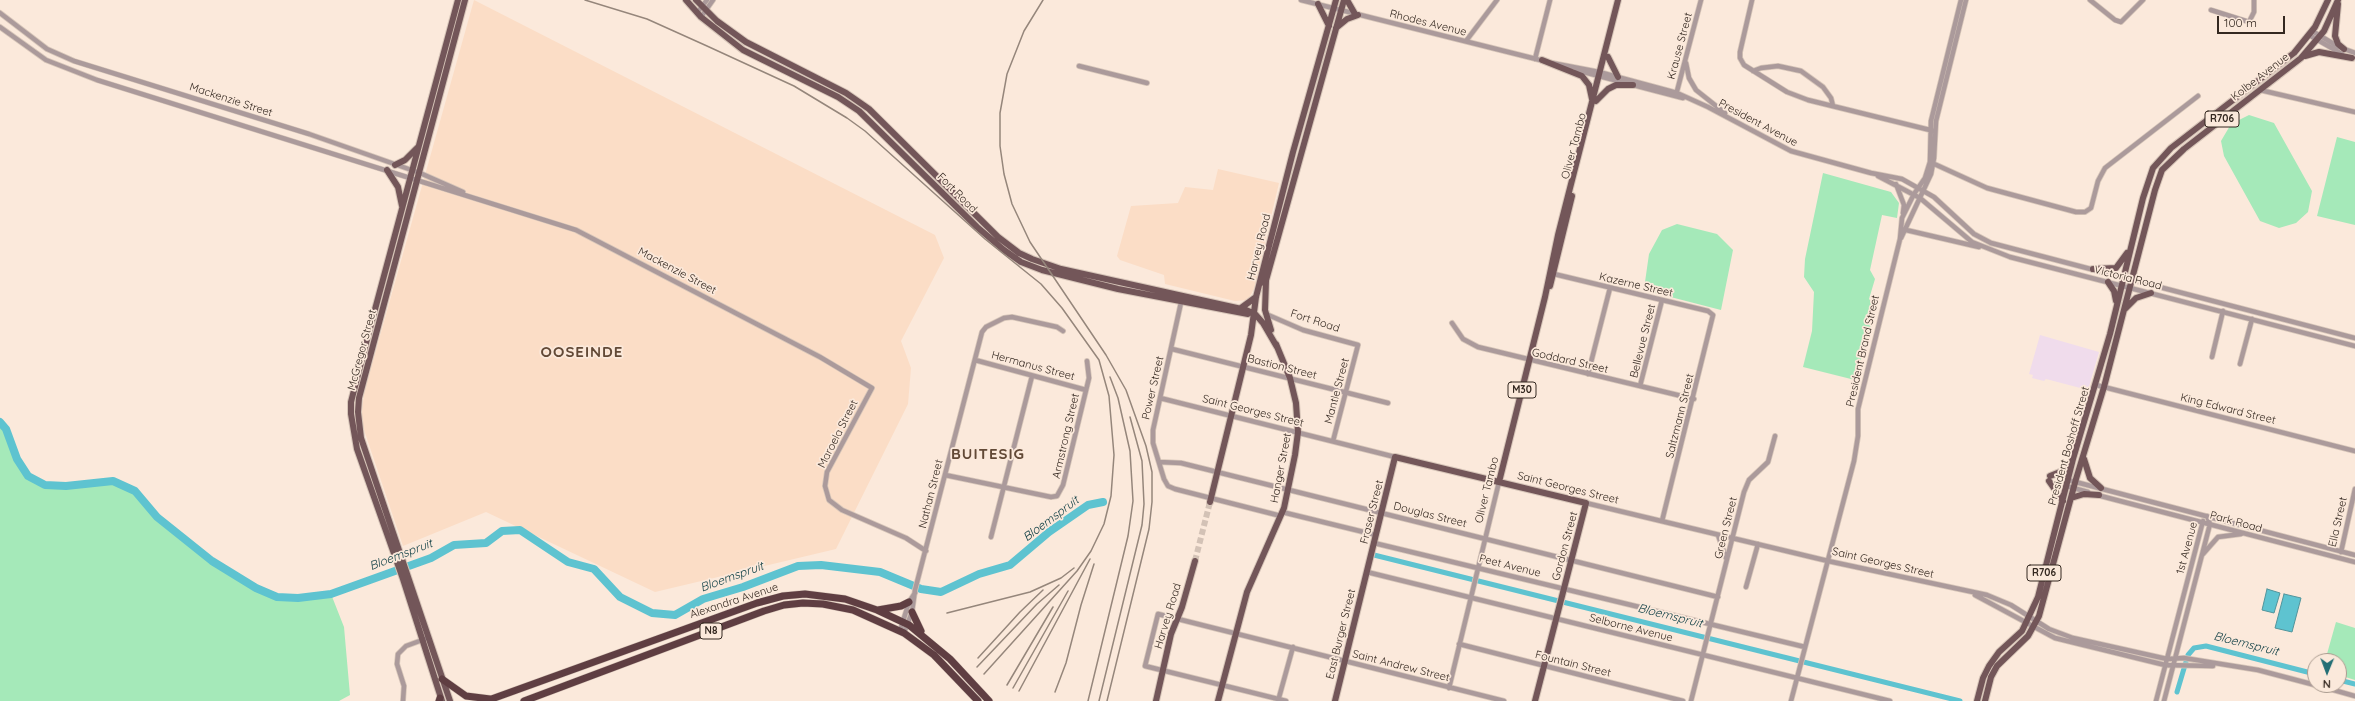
<!DOCTYPE html>
<style>
body{margin:0}
#map{position:relative;width:2355px;height:701px;overflow:hidden;background:#fbe9db;font-family:Quicksand,sans-serif}
canvas{display:block}
.north{position:absolute;left:2307px;top:653px;width:40px;height:40px;box-sizing:border-box;background:#fbe9db;border:1px solid #ab9c90;border-radius:50%;rotate:181deg;font-size:11px;font-weight:700;line-height:16px;text-align:center;color:#342820}
.north::after{content:'';display:block;margin:auto;width:14px;height:18px;background:#246f75;clip-path:polygon(50% 0,100% 100%,50% 72%,0 100%)}
.scale{position:absolute;left:2217px;top:16px;width:68px;height:18px;box-sizing:border-box;border:2px solid #342820;border-top:0;padding-left:5px;font-size:12px;line-height:14px;white-space:nowrap;color:#342820;-webkit-text-stroke:3px #fbe9db;paint-order:stroke}
</style>
<div id="map">
<canvas width="2355" height="701"></canvas>
<div class="north">N</div>
<div class="scale">100 m</div>
</div>
<script>
const context = document.querySelector('canvas').getContext('2d');
context.lineJoin = 'round';
function paint(path, color) {
  context.fillStyle = color;
  context.fill(path, 'evenodd');
}
function toPath(rows) {
  const path = new Path2D();
  for (const r of rows) {
    path.moveTo(r[0], r[1]);
    for (let i = 2; i < r.length; i += 2) path.lineTo(r[i], r[i + 1]);
  }
  return path;
}
function stroke(path, color, width, dash) {
  context.strokeStyle = color;
  context.lineWidth = width;
  context.lineCap = dash ? 'butt' : 'round';
  context.setLineDash(dash || []);
  context.stroke(path);
}
function write(font, color, halo, rows, align = 'center') {
  context.font = font + ' Quicksand,sans-serif';
  context.lineWidth = 3.5;
  context.setLineDash([]);
  context.textBaseline = 'middle';
  context.strokeStyle = halo;
  context.fillStyle = color;
  for (const [text, x, y, turn = 0] of rows) {
    context.save();
    context.translate(x, y);
    context.rotate((+turn || 0) * Math.PI / 180);
    context.textAlign = isNaN(turn) ? turn : align;
    if (halo) context.strokeText(text, 0, 0);
    context.fillText(text, 0, 0);
    context.restore();
  }
}
const commercial = toPath([
 [2040,335,2099,352,2088,390,2046,379,2044,381,2032,378,2033,375,2029,374]
]);
const built = toPath([
 [474,0,935,235,944,258,901,341,911,368,908,404,836,549,655,592,486,512,403,546,361,421,364,393],
 [1218,169,1279,183,1254,289,1248,300,1235,301,1165,284,1164,275,1120,260,1117,256,1131,206,1178,203,1185,187,1213,190]
]);
const green = toPath([
 [2249,115,2274,123,2312,191,2308,212,2296,223,2279,228,2260,221,2224,156,2221,141,2231,124],
 [2337,137,2355,142,2355,225,2317,216],
 [1823,173,1891,192,1899,203,1897,218,1882,215,1870,270,1875,279,1869,299,1876,307,1855,380,1803,367,1812,331,1814,292,1804,277,1805,259],
 [1677,224,1717,234,1733,250,1721,310,1655,293,1645,282,1649,254,1662,230],
 [0,422,6,429,17,459,28,476,45,485,66,486,113,481,135,491,157,517,212,561,256,588,277,597,298,598,331,594,344,627,350,695,339,701,0,701],
 [2336,622,2355,628,2355,680,2339,675,2339,661,2325,661]
]);
const water = toPath([
 [2267,589,2280,593,2274,613,2262,610,2267,589],
 [2284,594,2301,598,2292,632,2275,628,2284,594]
]);
const canal = toPath([
 [1374,555,1960,701],
 [2339,680,2355,684],
 [2177,692,2188,655,2194,648,2206,646,2315,674]
]);
const river = toPath([
 [0,422,6,429,17,459,28,476,45,485,66,486,113,481,135,491,157,517,212,561,256,588,277,597,298,598,331,594,431,558,454,545,486,543,502,531,520,530,568,562,594,569,620,597,652,613,675,615,703,599,743,587,798,566,821,565,880,572,921,589,941,592,979,574,1010,565,1049,532,1088,505,1103,502]
]);
const majorTunnel = toPath([
 [1195,561,1210,502]
]);
const minor = toPath([
 [1301,0,1544,61],
 [1752,0,1740,52,1740,58,1744,65,1787,92,1808,100,1934,131],
 [2090,0,2115,20,2121,22,2143,0],
 [2211,10,2249,22,2254,12,2254,0],
 [0,13,47,49,74,61,309,134,420,173,463,192],
 [697,13,707,0],
 [701,17,713,0],
 [0,27,46,60,97,80,576,230,820,357,872,388,827,472,825,486,829,500,842,510,906,538,926,551],
 [2312,31,2339,47,2355,53],
 [2309,35,2342,54],
 [1466,41,1497,0],
 [1535,59,1550,0],
 [1552,63,1599,72,1677,93,1708,107,1791,151,1871,173,1902,179,1934,197,1974,234,1991,243,2355,338],
 [1686,63,1689,78,1696,90,1725,113],
 [1079,66,1147,83],
 [1576,70,1683,98],
 [1753,71,1761,68,1778,66,1801,71,1823,87,1831,98,1833,106],
 [2260,90,2355,112],
 [1676,95,1701,0],
 [1930,162,1987,188,2076,212,2085,212,2091,208,2098,181,2105,168,2198,96],
 [1878,176,1920,198,1972,242,2010,257,2355,346],
 [1896,184,1904,205,1903,213],
 [1906,230,1979,247],
 [1901,238,1931,174,1934,158,1936,121,1966,0],
 [1554,274,1708,311,1713,315,1662,521],
 [1182,298,1153,430,1153,443,1164,479,1168,486,1175,489,1281,516],
 [1266,314,1303,330,1358,345,1333,441],
 [1452,323,1463,339,1478,347,1694,399],
 [1172,349,1388,403],
 [2212,357,2223,311],
 [975,360,1086,390],
 [2240,364,2252,319],
 [1588,374,1610,288],
 [2096,385,2355,451],
 [1640,386,1662,300],
 [1160,398,1395,457],
 [1159,462,1181,463,1718,597],
 [945,475,1051,497,1057,496,1063,485,1089,378,1087,361],
 [2068,480,2355,555],
 [2066,486,2088,492],
 [2097,495,2355,562],
 [1586,503,1828,561,1987,595,2011,605,2049,629,2073,638,2167,659,2184,658,2258,670,2315,685],
 [1282,512,1376,535],
 [1718,535,1726,558],
 [991,537,1032,376],
 [1374,543,1805,647],
 [2341,552,2355,489],
 [2203,554,2218,537,2241,534],
 [1367,572,1890,701],
 [1746,587,1758,544],
 [1975,595,2055,638,2165,665,2213,666],
 [900,631,909,602,915,593],
 [904,633,912,612,915,590,982,332,986,327,1004,318,1012,317,1057,327,1063,331],
 [1459,644,1683,701],
 [2316,685,2355,696],
 [1449,688,1499,482],
 [403,701,404,686,397,664,398,654,406,646,425,639],
 [1278,701,1293,647],
 [1286,701,1145,666,1158,614,1504,701],
 [1691,701,1744,492,1749,480,1768,462,1775,436],
 [1791,701,1854,461,1858,436,1858,409,1900,239,1902,218,1914,194,1925,178,1930,162,1931,121,1961,0],
 [2156,701,2203,521],
 [2164,701,2210,524,2207,516]
]);
const major = toPath([
 [686,0,701,17,743,50,838,97,859,111,977,227,1004,250,1021,262,1042,270,1118,289,1248,314],
 [696,0,717,21,746,42,846,93,869,109,998,237,1019,253,1032,259,1061,269,1246,310,1255,314,1263,323,1277,347],
 [1347,0,1355,14],
 [1318,4,1329,26],
 [2338,4,2335,36,2338,44,2344,49],
 [1336,28,1347,19,1358,15],
 [2305,56,2319,52,2352,58],
 [1608,57,1618,77],
 [1542,60,1582,76,1589,85,1592,99],
 [1596,101,1608,89,1616,85,1633,85],
 [395,165,405,160,417,148],
 [387,170,398,187,402,206],
 [2093,269,2116,268,2127,253],
 [1266,281,1265,310,1271,330],
 [2108,282,2114,291,2116,301],
 [1265,284,1344,0],
 [1550,286,1572,196],
 [1241,308,1256,297],
 [2125,309,2136,298,2151,293],
 [2084,459,2090,478,2101,488],
 [2050,476,2065,470,2071,462],
 [2049,481,2063,501],
 [1499,482,1545,297,1558,235,1618,0],
 [2071,498,2084,494,2099,495],
 [1210,502,1251,335,1256,297,1293,152,1336,0],
 [442,701,403,579,357,449,351,414,351,402,366,343,458,0],
 [450,701,361,438,358,412,359,398,465,0],
 [1156,701,1171,634,1182,607,1195,561],
 [1218,701,1247,592,1284,508,1295,455,1298,432,1296,403,1290,378,1276,344],
 [1335,701,1395,457,1586,503,1535,701],
 [1977,701,1983,678,1989,666,1999,652,2022,631,2038,597,2073,459,2110,334,2143,198,2153,168,2171,148,2294,53,2315,27,2328,0],
 [1985,701,1991,677,1997,666,2028,636,2039,616,2076,479,2104,387,2155,190,2162,170,2184,149,2301,58,2324,31,2338,0]
]);
const highway = toPath([
 [878,610,901,606,909,602],
 [912,612,921,631],
 [442,679,466,696,490,699],
 [439,701,440,698],
 [486,701,757,603,783,596,805,594,845,599,877,610,909,625,950,659,989,701],
 [524,701,764,611,784,605,803,603,823,604,853,610,904,633,934,655,978,701]
]);
const rail = toPath([
 [585,0,647,19,707,46,794,86,847,118,865,131,985,239,1041,284,1062,308,1099,360,1109,396,1114,455,1111,496,1104,524,1091,551,1077,571,984,674],
 [1043,0,1024,31,1007,74,1000,113,1000,146,1004,174,1012,204,1030,242,1106,355,1126,390,1146,446,1152,472,1152,502,1149,529,1107,701],
 [947,613,1030,592,1061,578,1074,568],
 [978,658,1020,612,1043,590],
 [977,667,1037,604,1059,585],
 [1007,685,1053,607],
 [1013,688,1068,591],
 [1019,691,1090,559],
 [1055,692,1066,663,1081,605,1094,564],
 [1088,701,1128,536,1133,501,1130,451,1118,398,1110,377],
 [1099,701,1142,525,1144,504,1142,461,1130,417]
]);
const shields = [
 [2222,119,34],
 [1522,390,28],
 [2044,573,34],
 [711,631,22]
];
const shieldNames = [
 ["R706",2222,119],
 ["M30",1522,390],
 ["R706",2044,573],
 ["N8",711,631]
];
const streetNames = [
 ["Rhodes Avenue",1428,23,14],
 ["Krause Street",1680,46,-75],
 ["Kolbe Avenue",2260,77,-38],
 ["Mackenzie Street",231,100,18],
 ["President Avenue",1758,123,28],
 ["Oliver Tambo",1574,146,-75],
 ["Fort Road",957,193,45],
 ["Harvey Road",1259,247,-76],
 ["Mackenzie Street",677,271,28],
 ["Victoria Road",2128,278,14],
 ["Kazerne Street",1636,285,13],
 ["Fort Road",1315,321,18],
 ["Bellevue Street",1643,341,-76],
 ["McGregor Street",362,350,-75],
 ["President Brand Street",1863,351,-77],
 ["Goddard Street",1570,361,13],
 ["Hermanus Street",1033,366,15],
 ["Bastion Street",1282,367,14],
 ["Power Street",1153,388,-77],
 ["Mantle Street",1337,391,-75],
 ["King Edward Street",2228,409,14],
 ["Saint Georges Street",1253,411,14],
 ["Saltzmann Street",1680,416,-76],
 ["Maroela Street",838,434,-63],
 ["Armstrong Street",1066,436,-77],
 ["President Boshoff Street",2069,446,-74],
 ["Hanger Street",1281,468,-79],
 ["Saint Georges Street",1568,488,14],
 ["Oliver Tambo",1487,490,-76],
 ["Nathan Street",931,494,-76],
 ["Fraser Street",1372,512,-76],
 ["Douglas Street",1430,515,14],
 ["Park Road",2236,522,15],
 ["Ella Street",2338,522,-77],
 ["Green Street",1726,528,-76],
 ["Gordon Street",1565,546,-75],
 ["1st Avenue",2187,548,-75],
 ["Saint Georges Street",1883,563,13],
 ["Peet Avenue",1510,566,14],
 ["Alexandra Avenue",734,601,-18],
 ["Harvey Road",1168,616,-73],
 ["Selborne Avenue",1631,628,14],
 ["East Burger Street",1341,634,-76],
 ["Fountain Street",1573,664,14],
 ["Saint Andrew Street",1401,666,14]
];
const waterNames = [
 ["Bloemspruit",1051,519,-37],
 ["Bloemspruit",401,555,-21],
 ["Bloemspruit",732,577,-20],
 ["Bloemspruit",1670,616,14],
 ["Bloemspruit",2246,644,14]
];
const districtNames = [
 ["OOSEINDE",582,352],
 ["BUITESIG",988,454]
];
paint(commercial, '#f0dcec');
paint(built, '#fbddc6');
paint(green, '#a5e9b9');
paint(water, '#5ec3d0');
stroke(water, '#51949b', 1);
stroke(canal, '#5ec3d0', 5);
stroke(river, '#5ec3d0', 8);
stroke(majorTunnel, '#d3c2b6', 6, [6, 3]);
stroke(minor, '#d7c6b9', 6);
stroke(major, '#d7c6b9', 8);
stroke(highway, '#d7c6b9', 8);
stroke(minor, '#ab9a9b', 4.5);
stroke(major, '#735659', 6);
stroke(highway, '#5f3e42', 7);
stroke(rail, '#95867b', 1.5);
for (const [x, y, w] of shields) {
  const box = new Path2D();
  box.roundRect(x - w / 2, y - 8, w, 16, 3);
  context.fillStyle = '#fbe9db';
  context.fill(box);
  stroke(box, '#342820', 1);
}
write('bold 10px', '#342820', null, shieldNames);
write('11px', '#342820', '#fbe9db', streetNames);
write('italic 12px', '#114046', '#fbe9db', waterNames);
context.letterSpacing = '1px';
write('bold 15px', '#624936', '#fbe9db', districtNames);
context.letterSpacing = '0px';
</script>
